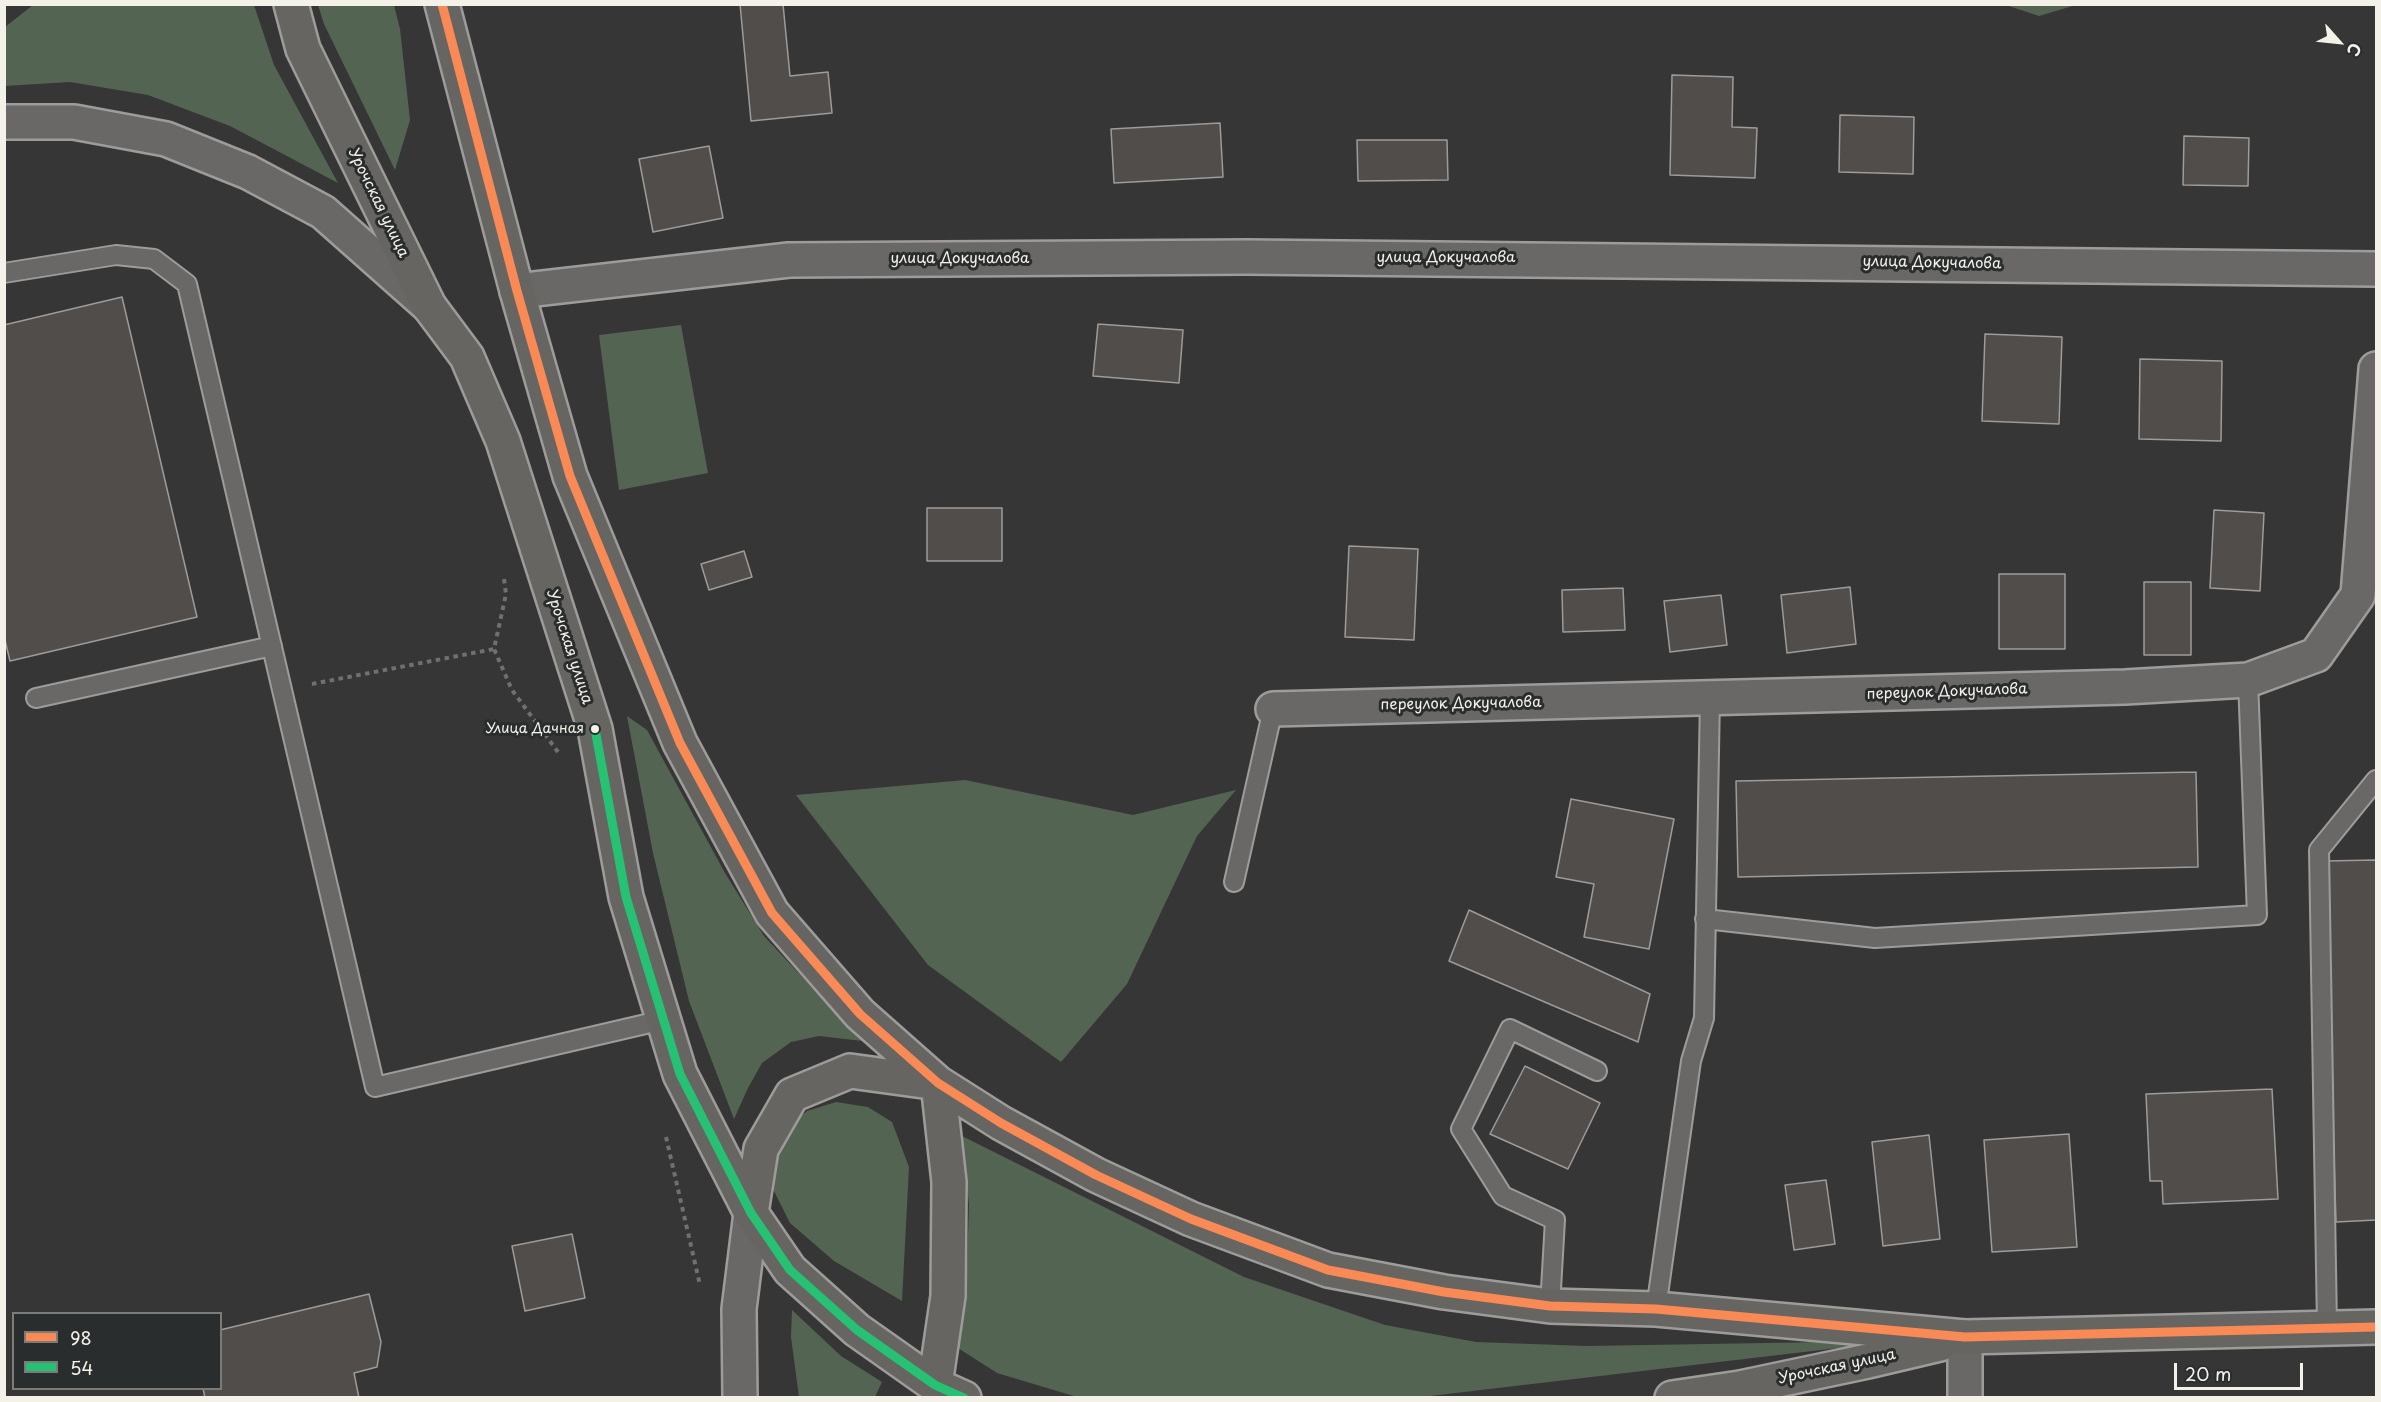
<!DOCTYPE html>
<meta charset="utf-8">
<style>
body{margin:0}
#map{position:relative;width:2381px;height:1402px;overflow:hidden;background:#373636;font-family:"Playpen Sans",sans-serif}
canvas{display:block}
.frame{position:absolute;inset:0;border:6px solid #f4f1e8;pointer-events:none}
.legend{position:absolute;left:12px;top:1312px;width:210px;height:78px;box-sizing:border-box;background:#2a2d2e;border:2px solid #7b7b78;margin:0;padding:8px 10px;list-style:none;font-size:18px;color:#f4f1e8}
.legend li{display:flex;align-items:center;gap:12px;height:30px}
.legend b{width:30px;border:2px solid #7b7b78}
.north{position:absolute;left:2309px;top:12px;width:60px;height:60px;-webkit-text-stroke:4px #2a2d2e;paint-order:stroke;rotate:117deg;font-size:16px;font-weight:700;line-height:24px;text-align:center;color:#f4f1e8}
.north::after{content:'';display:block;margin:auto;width:21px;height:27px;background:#f4f1e8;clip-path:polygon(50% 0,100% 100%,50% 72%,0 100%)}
.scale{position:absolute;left:2174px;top:1363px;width:129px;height:27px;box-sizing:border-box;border:3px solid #f4f1e8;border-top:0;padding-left:8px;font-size:18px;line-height:21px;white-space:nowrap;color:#f4f1e8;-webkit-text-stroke:4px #2a2d2e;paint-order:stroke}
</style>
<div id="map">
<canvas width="2381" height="1402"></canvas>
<div class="frame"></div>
<ul class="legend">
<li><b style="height:8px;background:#f98a56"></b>98</li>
<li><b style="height:8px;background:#26c172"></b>54</li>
</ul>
<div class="north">С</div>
<div class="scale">20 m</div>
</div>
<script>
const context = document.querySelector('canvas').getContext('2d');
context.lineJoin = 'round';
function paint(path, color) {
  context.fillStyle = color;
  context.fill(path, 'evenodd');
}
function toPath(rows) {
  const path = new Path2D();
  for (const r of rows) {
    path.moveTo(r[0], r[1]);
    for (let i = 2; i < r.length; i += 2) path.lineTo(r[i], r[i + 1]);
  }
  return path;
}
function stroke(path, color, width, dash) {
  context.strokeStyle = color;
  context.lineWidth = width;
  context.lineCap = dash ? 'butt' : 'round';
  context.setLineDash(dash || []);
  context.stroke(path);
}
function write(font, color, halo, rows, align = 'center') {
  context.font = font + ' "Playpen Sans",sans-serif';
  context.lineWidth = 6;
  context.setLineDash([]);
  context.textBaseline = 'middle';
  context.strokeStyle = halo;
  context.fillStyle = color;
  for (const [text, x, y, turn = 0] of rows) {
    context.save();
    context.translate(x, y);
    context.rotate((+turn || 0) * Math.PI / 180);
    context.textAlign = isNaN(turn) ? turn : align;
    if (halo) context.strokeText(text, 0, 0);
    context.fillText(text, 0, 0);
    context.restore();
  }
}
const green = toPath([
 [33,5,254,5,274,65,338,183,230,126,148,95,70,82,5,86,5,27],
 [318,5,394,5,400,29,410,120,395,170,324,24],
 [2006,5,2076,5,2039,16],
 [681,325,708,473,619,490,599,335],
 [627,716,647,730,725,873,764,936,862,1041,819,1036,791,1042,762,1063,748,1088,734,1119,689,1001,653,853],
 [965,780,1133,815,1236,790,1197,836,1127,984,1061,1062,928,965,796,795],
 [836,1102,868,1107,892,1122,909,1167,902,1301,834,1261,790,1223,772,1187,768,1157,783,1130,807,1111],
 [962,1136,1244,1277,1385,1325,1476,1342,1587,1346,1825,1342,1855,1346,1413,1398,1077,1397,997,1373,958,1348,967,1267,969,1205],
 [792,1310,841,1356,882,1382,875,1397,799,1397,791,1337]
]);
const building = toPath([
 [740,4,783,4,790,76,828,72,832,113,751,121,740,4],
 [1672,75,1733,77,1732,127,1757,128,1755,178,1670,175,1672,75],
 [1840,115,1914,117,1913,174,1839,172,1840,115],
 [1220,123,1223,177,1114,183,1111,129,1220,123],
 [2184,136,2249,138,2248,186,2183,185,2184,136],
 [1357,140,1447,140,1448,180,1358,181,1357,140],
 [709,146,723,218,653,232,639,159,709,146],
 [122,297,197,617,10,661,4,636,4,325,122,297],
 [1098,324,1183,330,1179,383,1093,376,1098,324],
 [1985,334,2062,337,2059,424,1982,421,1985,334],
 [2140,359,2222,361,2221,441,2139,439,2140,359],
 [927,508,1002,508,1002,561,927,561,927,508],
 [2214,510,2264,513,2260,591,2210,588,2214,510],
 [1349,546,1418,549,1414,640,1345,637,1349,546],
 [744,551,752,577,709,590,701,564,744,551],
 [1999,574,2065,574,2065,649,1999,649,1999,574],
 [2144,582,2191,582,2191,655,2144,655,2144,582],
 [1850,587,1856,644,1787,653,1781,595,1850,587],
 [1623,588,1625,630,1563,632,1562,590,1623,588],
 [1721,595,1727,645,1670,652,1664,601,1721,595],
 [2196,772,2198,867,1738,877,1736,781,2196,772],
 [1571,799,1674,819,1649,949,1584,937,1594,884,1556,877,1571,799],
 [2376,860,2376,1220,2336,1222,2325,861,2376,860],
 [1469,910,1650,994,1638,1042,1449,961,1469,910],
 [1525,1066,1600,1103,1568,1169,1490,1134,1525,1066],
 [2272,1089,2278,1199,2163,1204,2162,1181,2150,1181,2146,1094,2272,1089],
 [2069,1134,2077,1247,1992,1252,1984,1140,2069,1134],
 [1929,1135,1940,1239,1883,1246,1872,1142,1929,1135],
 [1826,1180,1835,1244,1794,1250,1785,1185,1826,1180],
 [572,1234,585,1298,525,1311,512,1246,572,1234],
 [369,1294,381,1342,377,1367,354,1373,359,1398,205,1398,203,1388,220,1388,220,1330,369,1294]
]);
const path = toPath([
 [504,579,506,594,494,649,512,690,558,752],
 [312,684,494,649],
 [666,1137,700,1285]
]);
const service = toPath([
 [4,273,116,255,154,259,187,284,375,1087,663,1020],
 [36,698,272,646],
 [1234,882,1273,709],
 [1705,919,1875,938,2257,915,2248,680],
 [1550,1306,1555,1220,1503,1196,1461,1129,1510,1029,1597,1071],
 [1656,1309,1691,1061,1704,1018,1710,698],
 [2327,1327,2319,850,2376,780]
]);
const minor = toPath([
 [517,291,789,260,1247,257,2376,269],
 [1273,709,2125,687,2248,680,2316,655,2358,595,2376,369],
 [1965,1337,1965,1398],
 [740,1398,739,1309,751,1213]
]);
const secondary = toPath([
 [4,122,74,122,166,139,248,172,323,212,429,306]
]);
const primary = toPath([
 [291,4,303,49,429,306,467,357,503,441,595,729,626,897,680,1074,751,1213,790,1270,857,1330,935,1385,964,1398],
 [442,4,517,291,570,476,680,743,772,913,860,1014,938,1083,1001,1123,1096,1175,1191,1219,1328,1270,1444,1292,1550,1306,1656,1309,1965,1337,2376,1327],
 [751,1213,761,1149,792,1095,850,1071,938,1083,949,1182,948,1296,935,1385],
 [1672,1398,1740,1388,1868,1361,1940,1344]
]);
const bus1 = toPath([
 [442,4,517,291,570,476,680,743,772,913,860,1014,938,1083,1001,1123,1096,1175,1191,1219,1328,1270,1444,1292,1550,1306,1656,1309,1965,1337,2376,1327]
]);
const bus2 = toPath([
 [595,729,626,897,680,1074,751,1213,790,1270,857,1330,935,1385,964,1398]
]);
const markers = [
 [595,729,5,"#f4f1e8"]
];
const busNames = [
 ["Улица Дачная",584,729]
];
const streetNames = [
 ["Урочская улица",378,203,64],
 ["улица Докучалова",1446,258],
 ["улица Докучалова",960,259],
 ["улица Докучалова",1932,263,1],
 ["Урочская улица",569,647,72],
 ["переулок Докучалова",1947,692,-2],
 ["переулок Докучалова",1461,704,-1],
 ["Урочская улица",1837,1367,-12]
];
paint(green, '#536452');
paint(building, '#504d4b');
stroke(building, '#9d9c9a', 1.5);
stroke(service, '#9d9c9a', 22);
stroke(minor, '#9d9c9a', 38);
stroke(secondary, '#9d9c9a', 38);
stroke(primary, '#9d9c9a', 38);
stroke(path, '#70706f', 4, [4.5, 4.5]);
stroke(service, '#696866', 18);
stroke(minor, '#696866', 33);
stroke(secondary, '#696866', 33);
stroke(primary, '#666562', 33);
stroke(bus1, '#f98a56', 9);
stroke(bus2, '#26c172', 9);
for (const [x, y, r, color] of markers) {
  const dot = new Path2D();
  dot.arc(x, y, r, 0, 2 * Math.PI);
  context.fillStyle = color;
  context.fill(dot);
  stroke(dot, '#2a2d2e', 2);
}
write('14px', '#f4f1e8', '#2a2d2e', busNames, 'right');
write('15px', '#f4f1e8', '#2a2d2e', streetNames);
</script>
